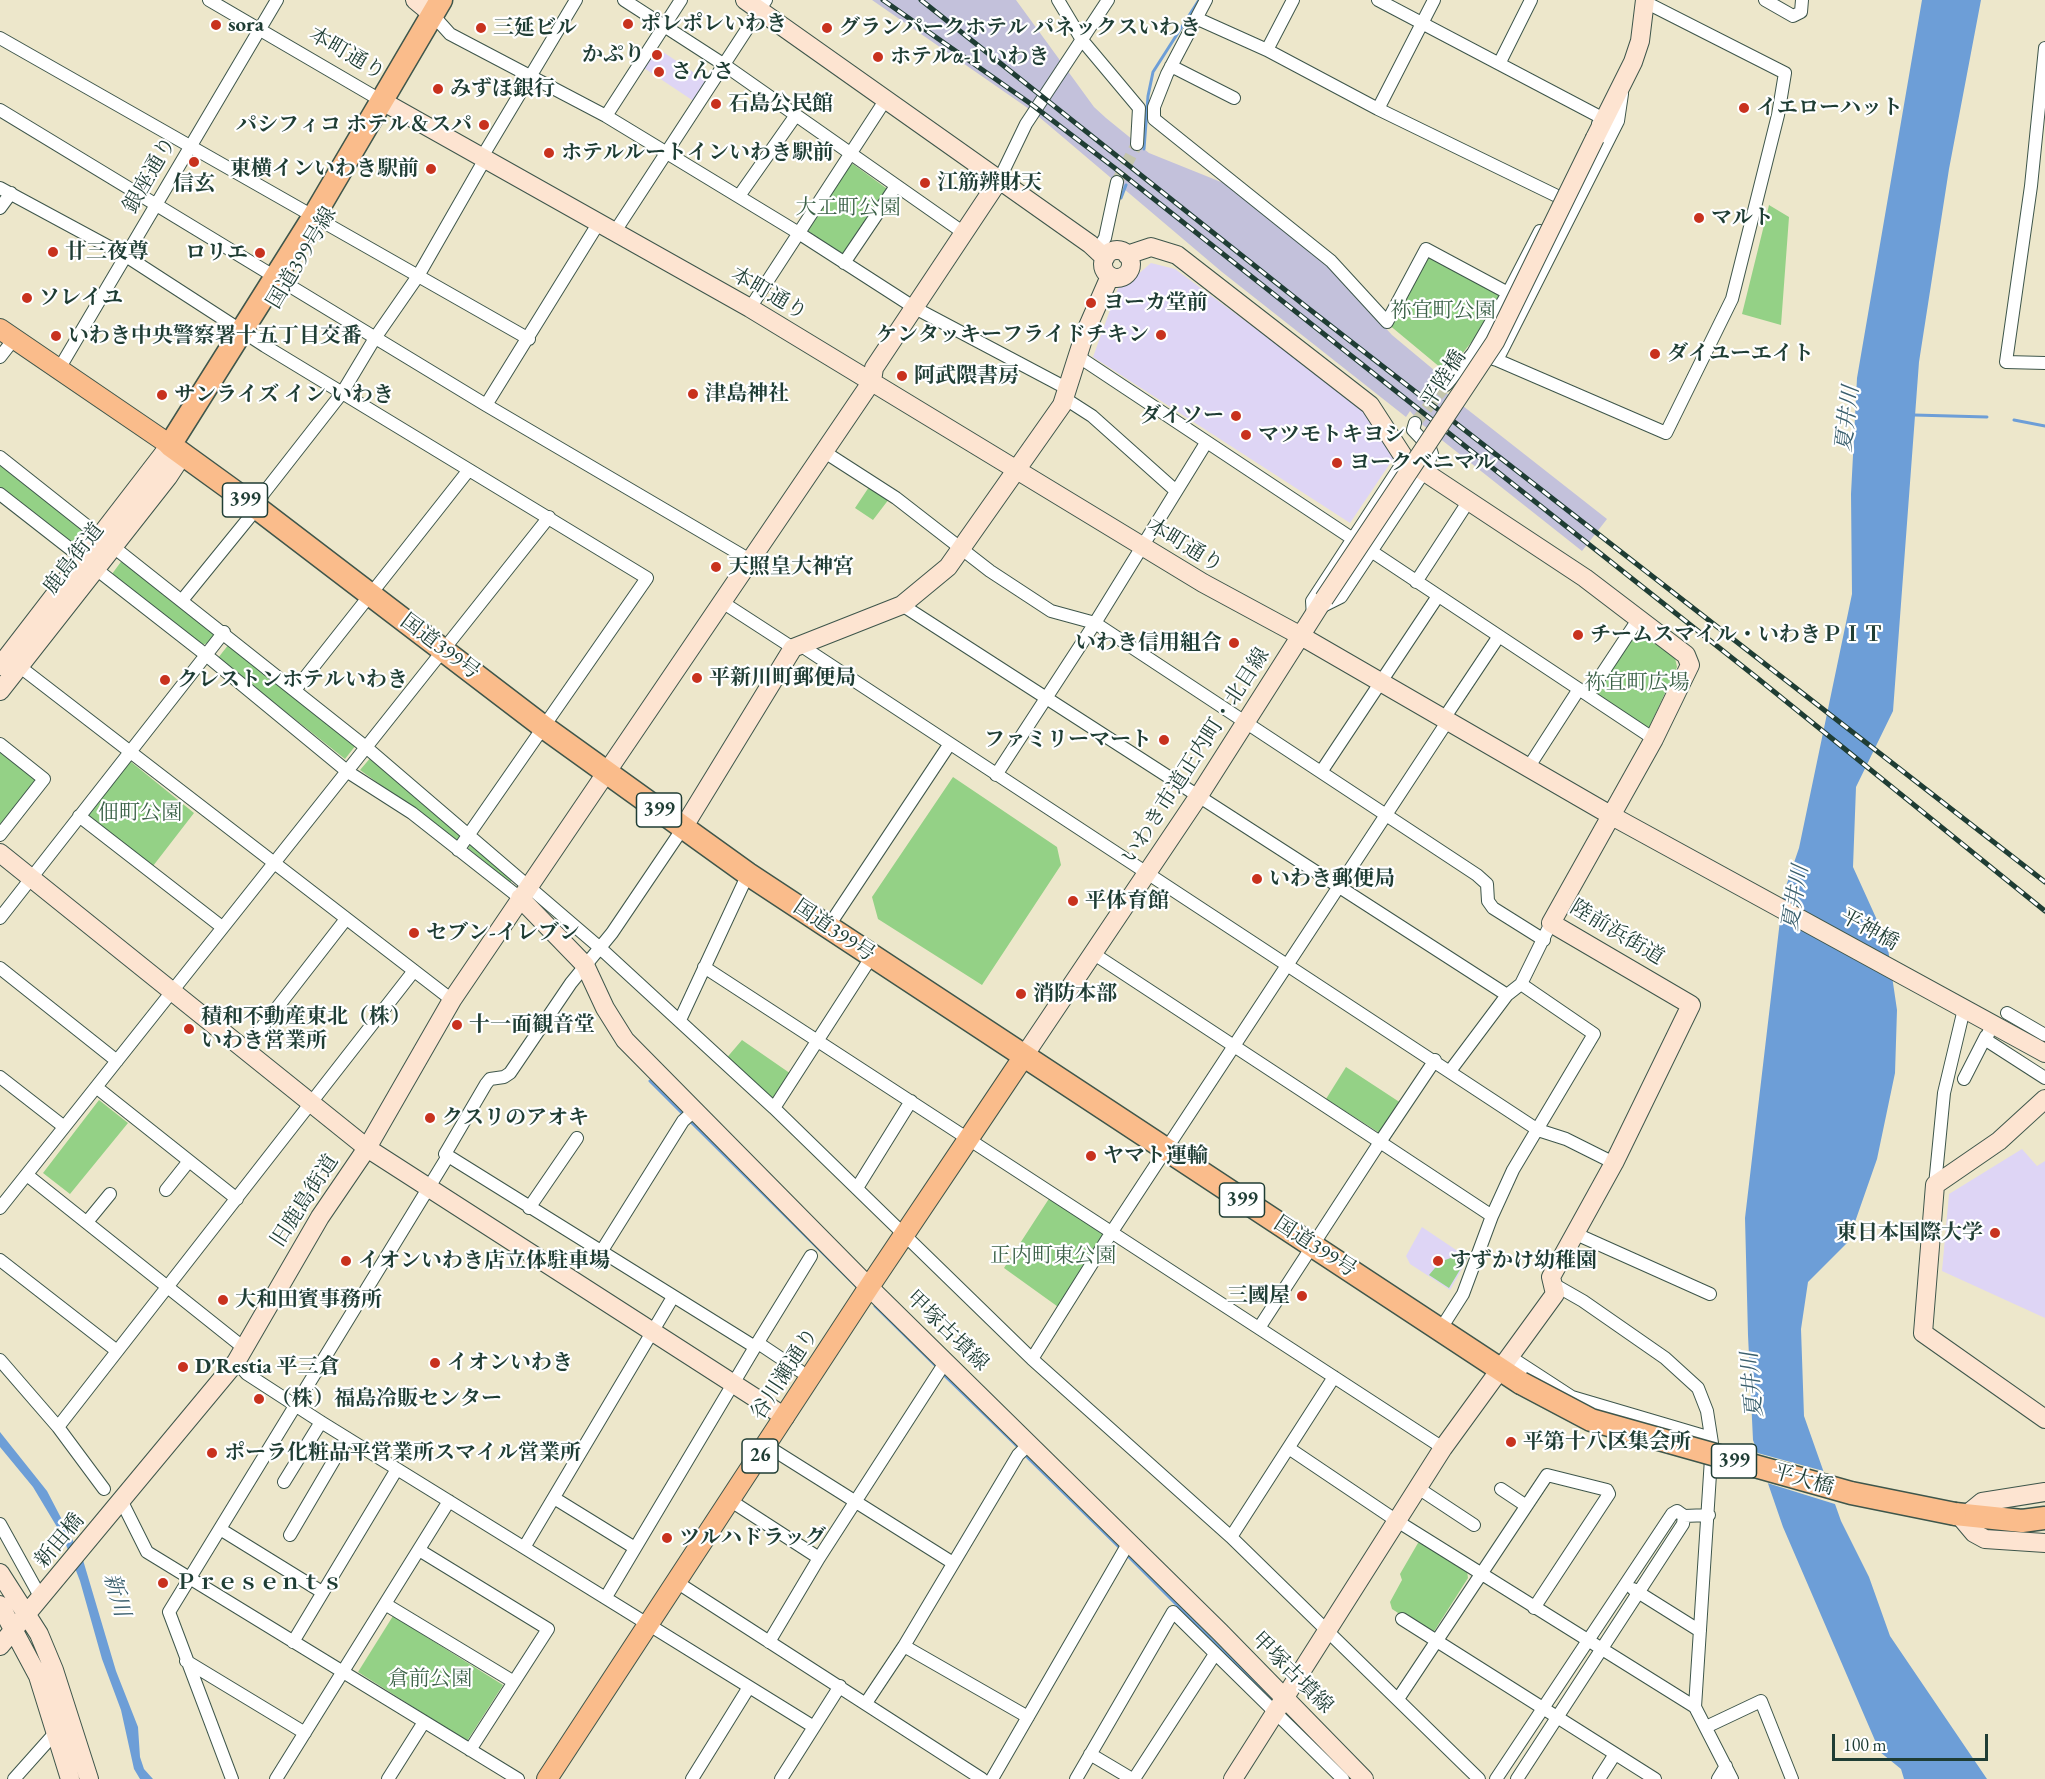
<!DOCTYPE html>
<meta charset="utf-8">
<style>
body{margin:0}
#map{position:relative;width:2045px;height:1779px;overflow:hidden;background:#ede7cb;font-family:"EB Garamond",serif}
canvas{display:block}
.scale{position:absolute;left:1832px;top:1734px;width:156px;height:27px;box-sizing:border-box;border:3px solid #1f3d34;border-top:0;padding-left:8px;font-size:18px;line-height:21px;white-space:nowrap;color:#1f3d34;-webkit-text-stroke:4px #fff;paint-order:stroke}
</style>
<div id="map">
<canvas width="2045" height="1779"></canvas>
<div class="scale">100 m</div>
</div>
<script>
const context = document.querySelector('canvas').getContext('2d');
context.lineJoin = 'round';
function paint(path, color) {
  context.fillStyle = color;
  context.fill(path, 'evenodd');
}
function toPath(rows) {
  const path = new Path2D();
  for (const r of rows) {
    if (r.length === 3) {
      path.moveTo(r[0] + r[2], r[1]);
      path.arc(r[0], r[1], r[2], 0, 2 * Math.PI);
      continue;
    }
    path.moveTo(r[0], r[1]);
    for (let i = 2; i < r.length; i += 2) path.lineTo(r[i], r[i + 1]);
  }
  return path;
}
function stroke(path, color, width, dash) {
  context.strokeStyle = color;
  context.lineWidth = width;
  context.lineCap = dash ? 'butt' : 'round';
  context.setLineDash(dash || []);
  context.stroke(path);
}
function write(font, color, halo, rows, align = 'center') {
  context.font = font + ' "EB Garamond","Noto Serif JP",serif';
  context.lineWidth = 4.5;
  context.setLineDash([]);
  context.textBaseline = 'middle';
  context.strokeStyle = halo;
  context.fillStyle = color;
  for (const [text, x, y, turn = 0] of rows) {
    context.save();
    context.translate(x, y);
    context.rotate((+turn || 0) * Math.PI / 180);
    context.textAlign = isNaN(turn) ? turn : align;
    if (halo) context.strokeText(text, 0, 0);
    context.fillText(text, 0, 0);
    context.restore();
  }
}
const built = toPath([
 [654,46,708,82,695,102,641,66],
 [1151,263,1175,269,1366,410,1393,459,1350,523,1093,357,1118,288,1128,283],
 [2022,1149,2037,1166,2045,1161,2045,1318,1942,1271,1949,1194],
 [1422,1227,1468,1258,1450,1290,1410,1264,1406,1256]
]);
const industrial = toPath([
 [872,0,1016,0,1094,107,1106,118,1149,153,1226,184,1320,257,1392,335,1440,375,1435,384,1607,519,1582,551,1419,422,1410,411,1406,417,1222,272,1032,111]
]);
const green = toPath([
 [853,164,886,188,888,192,846,254,841,254,808,231,807,226,849,165],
 [1769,205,1789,217,1781,325,1742,314],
 [1435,256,1505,293,1477,335,1447,373,1388,324,1421,262],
 [0,463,86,530,75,545,0,487],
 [869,487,889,499,873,520,855,508],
 [123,559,213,631,214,636,208,643,202,645,112,574],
 [1638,628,1675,658,1677,667,1648,730,1595,693],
 [229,644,356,745,345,759,218,658],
 [0,750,35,777,35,783,0,824],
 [372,756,463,834,458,841,360,770],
 [130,761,194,813,153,866,87,814],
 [953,777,1057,847,1061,865,982,985,878,919,872,897],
 [471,844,513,879,510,883,468,848],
 [742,1040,794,1076,774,1107,724,1061],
 [1346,1067,1401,1103,1384,1132,1378,1132,1326,1099],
 [99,1100,128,1123,70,1194,43,1173],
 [1052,1194,1111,1231,1061,1309,1004,1268],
 [1461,1254,1467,1258,1449,1288,1429,1275,1440,1262],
 [1422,1542,1467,1571,1468,1578,1433,1633,1429,1633,1392,1609,1390,1602,1402,1580,1400,1574,1418,1543],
 [393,1616,503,1685,467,1741,358,1672]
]);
const water = toPath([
 [1922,0,1981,0,1949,169,1919,362,1893,711,1856,787,1853,867,1887,942,1897,1010,1895,1073,1877,1159,1848,1242,1808,1282,1801,1329,1804,1416,1841,1521,1869,1577,1890,1636,1987,1779,1904,1779,1901,1769,1880,1752,1783,1527,1753,1440,1748,1335,1745,1218,1783,895,1799,848,1852,594,1851,494,1857,378],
 [0,1432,47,1491,83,1560,116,1671,138,1727,140,1757,144,1769,153,1779,140,1779,134,1769,121,1710,102,1659,80,1581,63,1537,33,1487,0,1447]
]);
const pier = toPath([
 [1754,1452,1827,1472,1838,1505,1764,1482]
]);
const stream = toPath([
 [1144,149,1148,96,1153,72,1199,0],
 [1121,198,1126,185],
 [1914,415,1987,417],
 [2014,420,2045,426],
 [650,1081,685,1116],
 [689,1120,857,1287],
 [875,1306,938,1368],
 [942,1373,1019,1448],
 [1023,1453,1121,1549],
 [1126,1554,1274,1702],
 [1283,1711,1321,1749]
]);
const streetTunnel = toPath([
 [1117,182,1137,144],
 [1415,423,1446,385]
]);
const street = toPath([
 [209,0,382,101],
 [624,0,723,64,964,233],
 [1058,0,1082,40,1139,108,1137,144],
 [1206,0,1167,74,1154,107,1154,119,1331,261,1387,322,1426,249,1508,293],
 [1378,0,1604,119,1598,124],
 [1765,0,1793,16,1801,12,1802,0],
 [432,14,450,34,606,116,797,232,915,308,1068,389],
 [1198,19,1267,50,1378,109,1557,196],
 [0,38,529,339],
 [2045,48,2031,186,2006,362,2045,363],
 [1267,50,1293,0],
 [1500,62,1531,0],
 [1171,66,1234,98],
 [1378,109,1434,0],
 [0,110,486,405,750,560],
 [606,116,681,0],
 [482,157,576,0],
 [999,180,1026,124,1108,0],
 [0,188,126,256,265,346,647,578,458,850],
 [739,196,796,115],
 [0,208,11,193],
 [1540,231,1508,293,1473,353,1497,360,1618,121,1622,94],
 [614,233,766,0],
 [1097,250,1105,238,1117,182],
 [844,263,896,186],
 [750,308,886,99],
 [0,357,14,339],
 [1079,357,1654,739],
 [1497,360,1666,433,1732,299,1778,115,1785,73,1645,2],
 [59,369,277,0],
 [1446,385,1473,353],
 [1064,398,1092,416,1176,491],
 [486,405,598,224],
 [823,451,896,498,990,571,1051,611,1095,623,1477,875,1487,884,1488,901,1493,908,1544,940],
 [0,457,367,748,599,947,774,1108,1032,1359,1231,1537,1479,1779],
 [0,494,206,655,348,772,412,813,520,898],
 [1416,582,1468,502],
 [183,599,257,508,263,494,342,393,375,338,418,276,485,159],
 [722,602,793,648],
 [902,605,1507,995],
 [1319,608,1341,597,1424,472,1432,454,1430,448,1413,430,1415,423],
 [1313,617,1312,601,1405,459],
 [800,645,1538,1130,1566,1139,1614,1163],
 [15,663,452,1000],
 [295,690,468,471],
 [1588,695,1639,618],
 [1443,720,1499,636],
 [0,744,44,779,0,835],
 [1528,768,1579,689],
 [1321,772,1438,596],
 [996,775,1095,623,1206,443],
 [79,816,222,927],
 [0,918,224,632],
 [828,927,949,745],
 [1094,954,1380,1142,1259,1328],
 [704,967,1443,1448],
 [0,968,117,1061],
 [2007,1013,2045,1035],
 [680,1020,748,874],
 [1992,1023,1986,1040,2045,1078],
 [245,1049,346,919],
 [1435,1060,1380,1142,1492,1216,1463,1294,1440,1330],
 [1450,1071,1507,995,1521,984,1551,923],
 [0,1077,63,1126],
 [1964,1079,1986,1036],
 [96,1087,237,1199],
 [774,1108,872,956],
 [27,1175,244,1348],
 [1935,1185,1944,1093,1964,1009],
 [857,1188,911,1101],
 [166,1190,189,1161],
 [0,1208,549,517],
 [529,1208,577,1138],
 [1492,1216,1513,1170,1594,1034,1521,984],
 [87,1222,110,1194],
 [1576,1234,1710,1294],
 [601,1252,683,1121,694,1111],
 [0,1260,117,1351],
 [1555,1285,1583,1301,1665,1358,1698,1388,1707,1411,1712,1443,1695,1707,1732,1779],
 [758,1343,800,1371],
 [755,1347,811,1256],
 [1509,1356,1572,1397,1711,1438],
 [1032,1359,1113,1230,1447,722],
 [0,1360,58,1427,104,1489],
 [236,1362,247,1374,321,1422,814,1727],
 [58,1427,413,972],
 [767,1446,953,1563],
 [1290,1449,1397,1521,1695,1707],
 [284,1482,321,1422],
 [1418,1488,1474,1525],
 [1501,1489,1525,1505],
 [554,1498,635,1548],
 [121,1500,147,1552,518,1779],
 [731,1501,819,1558],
 [0,1524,41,1598],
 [220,1529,322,1592],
 [290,1535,347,1438],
 [1231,1537,1334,1377],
 [525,1546,673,1297],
 [419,1550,548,1629,470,1750],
 [678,1583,982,1779],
 [1633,1589,1700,1631],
 [606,1597,755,1347,445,1154,486,1084,490,1079,504,1077,510,1073,571,983,612,933,683,828],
 [385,1604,514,1682],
 [1402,1619,1655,1779],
 [293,1642,397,1469],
 [769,1642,819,1558,946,1361],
 [904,1646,1028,1717],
 [186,1661,305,1733],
 [1398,1699,1547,1475,1607,1490,1609,1494,1534,1608],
 [866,1703,904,1646,1018,1455,1029,1444],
 [1706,1727,1761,1701,1792,1779],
 [1090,1754,1132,1779],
 [14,1779,55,1733,61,1730],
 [232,1779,169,1612,448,1156],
 [276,1779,449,1501],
 [388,1779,424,1722],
 [692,1779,749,1687],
 [781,1779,840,1686],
 [992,1779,1125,1549,1132,1545],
 [1076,1779,1173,1612,1343,1779],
 [1134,1779,1215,1654],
 [1496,1779,1672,1514,1677,1511,1684,1516,1709,1515],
 [1517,1779,1683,1524,1684,1516],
 [1599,1779,1615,1754],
 [1718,1779,1726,1766]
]);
const secondary = toPath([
 [415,0,432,14],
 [745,0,1090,244,1105,258],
 [382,101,750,308,1203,583,1301,636,1612,816,2045,1053],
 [1595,138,1633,62,1640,41,1645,0],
 [1117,264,14],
 [1127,255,1151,247,1177,255,1370,405,1405,459,1585,578,1686,655,1690,665,1654,739,1551,923,1691,1005,1614,1163,1551,1277,1555,1294,1443,1448,1233,1779],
 [0,666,170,445],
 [0,691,168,477,183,454],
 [683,828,793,648,902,605,948,567,1062,405,1085,333,1110,276],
 [0,853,367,1148,785,1417],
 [520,898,585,965,605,1008,625,1040,869,1287,1220,1632,1364,1779],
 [1024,1056,1198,797,1324,599],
 [2045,1099,1999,1141,1935,1185,1923,1333,2045,1419],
 [1958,1514,1974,1533,1985,1539,2045,1543],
 [1965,1516,1982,1502,2045,1492],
 [0,1573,39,1634,54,1670,89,1779],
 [0,1605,38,1676,70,1779],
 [0,1646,236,1362,320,1217,367,1148,452,1000,872,381,874,368,999,180]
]);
const primary = toPath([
 [0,329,170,445],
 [547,1779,869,1287,1024,1056]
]);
const highway = toPath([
 [441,0,314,216,170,445,257,508,545,728,748,874,1521,1383],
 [1955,1514,2022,1521,2045,1518]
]);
const rail = toPath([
 [883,0,1031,104,1116,169,1756,677,2045,911],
 [921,0,1304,305,2045,882]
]);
const secondaryBridge = toPath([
 [1324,599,1495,342,1595,138]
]);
const highwayBridge = toPath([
 [1521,1383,1591,1420,1851,1493,1955,1514]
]);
const markers = [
 [628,24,6,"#c8321e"],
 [216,25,6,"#c8321e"],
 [481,28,6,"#c8321e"],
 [827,28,6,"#c8321e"],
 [657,55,6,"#c8321e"],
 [878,57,6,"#c8321e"],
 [659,72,6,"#c8321e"],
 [438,89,6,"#c8321e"],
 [716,104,6,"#c8321e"],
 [1744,108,6,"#c8321e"],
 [484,125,6,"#c8321e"],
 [549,153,6,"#c8321e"],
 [194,162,6,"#c8321e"],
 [431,169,6,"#c8321e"],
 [925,183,6,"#c8321e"],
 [1699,218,6,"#c8321e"],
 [53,252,6,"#c8321e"],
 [260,253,6,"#c8321e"],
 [27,298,6,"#c8321e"],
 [1091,303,6,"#c8321e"],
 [1161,335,6,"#c8321e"],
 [56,336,6,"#c8321e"],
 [1655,354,6,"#c8321e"],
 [902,376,6,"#c8321e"],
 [693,394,6,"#c8321e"],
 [162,395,6,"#c8321e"],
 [1236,416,6,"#c8321e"],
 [1246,435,6,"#c8321e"],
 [1337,463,6,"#c8321e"],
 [716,567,6,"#c8321e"],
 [1578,635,6,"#c8321e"],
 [1234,643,6,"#c8321e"],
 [697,678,6,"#c8321e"],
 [165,680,6,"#c8321e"],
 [1164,740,6,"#c8321e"],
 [1257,879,6,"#c8321e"],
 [1073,901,6,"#c8321e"],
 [414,933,6,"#c8321e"],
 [1021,994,6,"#c8321e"],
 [457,1025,6,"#c8321e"],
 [189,1029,6,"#c8321e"],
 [430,1118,6,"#c8321e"],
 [1091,1156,6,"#c8321e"],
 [1995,1233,6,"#c8321e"],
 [346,1261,6,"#c8321e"],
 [1438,1261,6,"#c8321e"],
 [1302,1296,6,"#c8321e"],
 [223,1300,6,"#c8321e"],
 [435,1363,6,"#c8321e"],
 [183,1367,6,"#c8321e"],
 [259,1399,6,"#c8321e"],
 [1511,1442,6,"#c8321e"],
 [212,1453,6,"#c8321e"],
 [667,1538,6,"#c8321e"],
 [163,1583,6,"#c8321e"]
];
const shields = [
 [245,500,45],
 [659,810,45],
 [1242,1200,45],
 [760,1456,36],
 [1734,1461,45]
];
const shieldNames = [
 ["399",245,500],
 ["399",659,810],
 ["399",1242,1200],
 ["26",760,1456],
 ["399",1734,1461]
];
const poiNames = [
 ["ポレポレいわき",640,24],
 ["sora",228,25],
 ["三延ビル",493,28],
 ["グランパークホテル パネックスいわき",839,28],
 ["かぷり",645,55,"right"],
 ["ホテルα-1 いわき",890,57],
 ["さんさ",671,72],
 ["みずほ銀行",450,89],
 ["石島公民館",728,104],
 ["イエローハット",1756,108],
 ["パシフィコ ホテル＆スパ",472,125,"right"],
 ["ホテルルートインいわき駅前",561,153],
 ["東横インいわき駅前",419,169,"right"],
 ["江筋辨財天",937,183],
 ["信玄",194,184,"center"],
 ["マルト",1711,218],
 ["廿三夜尊",65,252],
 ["ロリエ",248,253,"right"],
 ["ソレイユ",39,298],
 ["ヨーカ堂前",1103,303],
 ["ケンタッキーフライドチキン",1149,335,"right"],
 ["いわき中央警察署十五丁目交番",68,336],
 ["ダイユーエイト",1667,354],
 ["阿武隈書房",914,376],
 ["津島神社",705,394],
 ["サンライズ イン いわき",174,395],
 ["ダイソー",1224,416,"right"],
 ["マツモトキヨシ",1258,435],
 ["ヨークベニマル",1349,463],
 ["天照皇大神宮",728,567],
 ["チームスマイル・いわきＰＩＴ",1590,635],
 ["いわき信用組合",1222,643,"right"],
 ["平新川町郵便局",709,678],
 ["クレストンホテルいわき",177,680],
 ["ファミリーマート",1152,740,"right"],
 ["いわき郵便局",1269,879],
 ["平体育館",1085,901],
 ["セブン-イレブン",426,933],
 ["消防本部",1033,994],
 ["積和不動産東北（株）",201,1017],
 ["いわき営業所",201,1041],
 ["十一面観音堂",469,1025],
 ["クスリのアオキ",442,1118],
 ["ヤマト運輸",1103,1156],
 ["東日本国際大学",1983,1233,"right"],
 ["イオンいわき店立体駐車場",358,1261],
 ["すずかけ幼稚園",1450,1261],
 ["三國屋",1290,1296,"right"],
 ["大和田賓事務所",235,1300],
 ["イオンいわき",447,1363],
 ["D'Restia 平三倉",195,1367],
 ["（株）福島冷販センター",271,1399],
 ["平第十八区集会所",1523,1442],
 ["ポーラ化粧品平営業所スマイル営業所",224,1453],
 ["ツルハドラッグ",679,1538],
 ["Ｐｒｅｓｅｎｔｓ",175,1583]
];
const streetNames = [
 ["本町通り",347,54,30],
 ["銀座通り",150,175,-60],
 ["国道399号線",302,258,-59],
 ["本町通り",769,294,30],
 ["平陸橋",1444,379,-57],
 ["本町通り",1185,546,31],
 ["鹿島街道",74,559,-52],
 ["国道399号",440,647,37],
 ["いわき市道正内町・北目線",1196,756,-57],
 ["平神橋",1869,930,29],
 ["国道399号",834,931,34],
 ["陸前浜街道",1617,933,31],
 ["旧鹿島街道",305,1201,-57],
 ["国道399号",1315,1247,33],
 ["甲塚古墳線",947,1331,44],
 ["谷川瀬通り",785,1374,-57],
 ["平大橋",1803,1480,16],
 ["新田橋",60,1541,-50],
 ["甲塚古墳線",1292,1673,45]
];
const parkNames = [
 ["大工町公園",848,208],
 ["祢宜町公園",1443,311],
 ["祢宜町広場",1637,683],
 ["佃町公園",140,813],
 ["正内町東公園",1053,1256],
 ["倉前公園",430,1679]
];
const waterNames = [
 ["夏井川",1848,419,-83],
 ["夏井川",1796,898,-80],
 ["夏井川",1753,1385,-95],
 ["新川",116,1595,74]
];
paint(built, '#ded5f5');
paint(industrial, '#c3c1db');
paint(green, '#94d186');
paint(water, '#6d9ed7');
paint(pier, '#ede7cb');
stroke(stream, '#6d9ed7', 3);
stroke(streetTunnel, '#c4c5ad', 12, [12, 6]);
stroke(street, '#3e564b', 14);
stroke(secondary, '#3e564b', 20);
stroke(primary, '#3e564b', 22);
stroke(highway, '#3e564b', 25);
stroke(street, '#fff', 12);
stroke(secondary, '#fde4d1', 18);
stroke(primary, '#fabc8b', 20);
stroke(highway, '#fabc8b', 22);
stroke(rail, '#1f3d34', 5);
stroke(rail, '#fff', 3, [9]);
stroke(secondaryBridge, '#3e564b', 20, []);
stroke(highwayBridge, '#3e564b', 25, []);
stroke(secondaryBridge, '#fde4d1', 18);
stroke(highwayBridge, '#fabc8b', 22);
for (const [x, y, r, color] of markers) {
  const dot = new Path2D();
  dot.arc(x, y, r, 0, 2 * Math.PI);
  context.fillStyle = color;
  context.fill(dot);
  stroke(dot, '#fff', 2);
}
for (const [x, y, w] of shields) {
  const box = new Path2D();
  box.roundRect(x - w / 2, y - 17, w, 34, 4.5);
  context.fillStyle = '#fff';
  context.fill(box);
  stroke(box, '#1f3d34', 1.5);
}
write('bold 20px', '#1f3d34', null, shieldNames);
write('bold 21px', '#1f3d34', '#fff', poiNames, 'left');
write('21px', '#1f3d34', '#fff', streetNames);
write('21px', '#3c6248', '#fff', parkNames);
write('italic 22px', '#3a5f6d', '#fff', waterNames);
</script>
